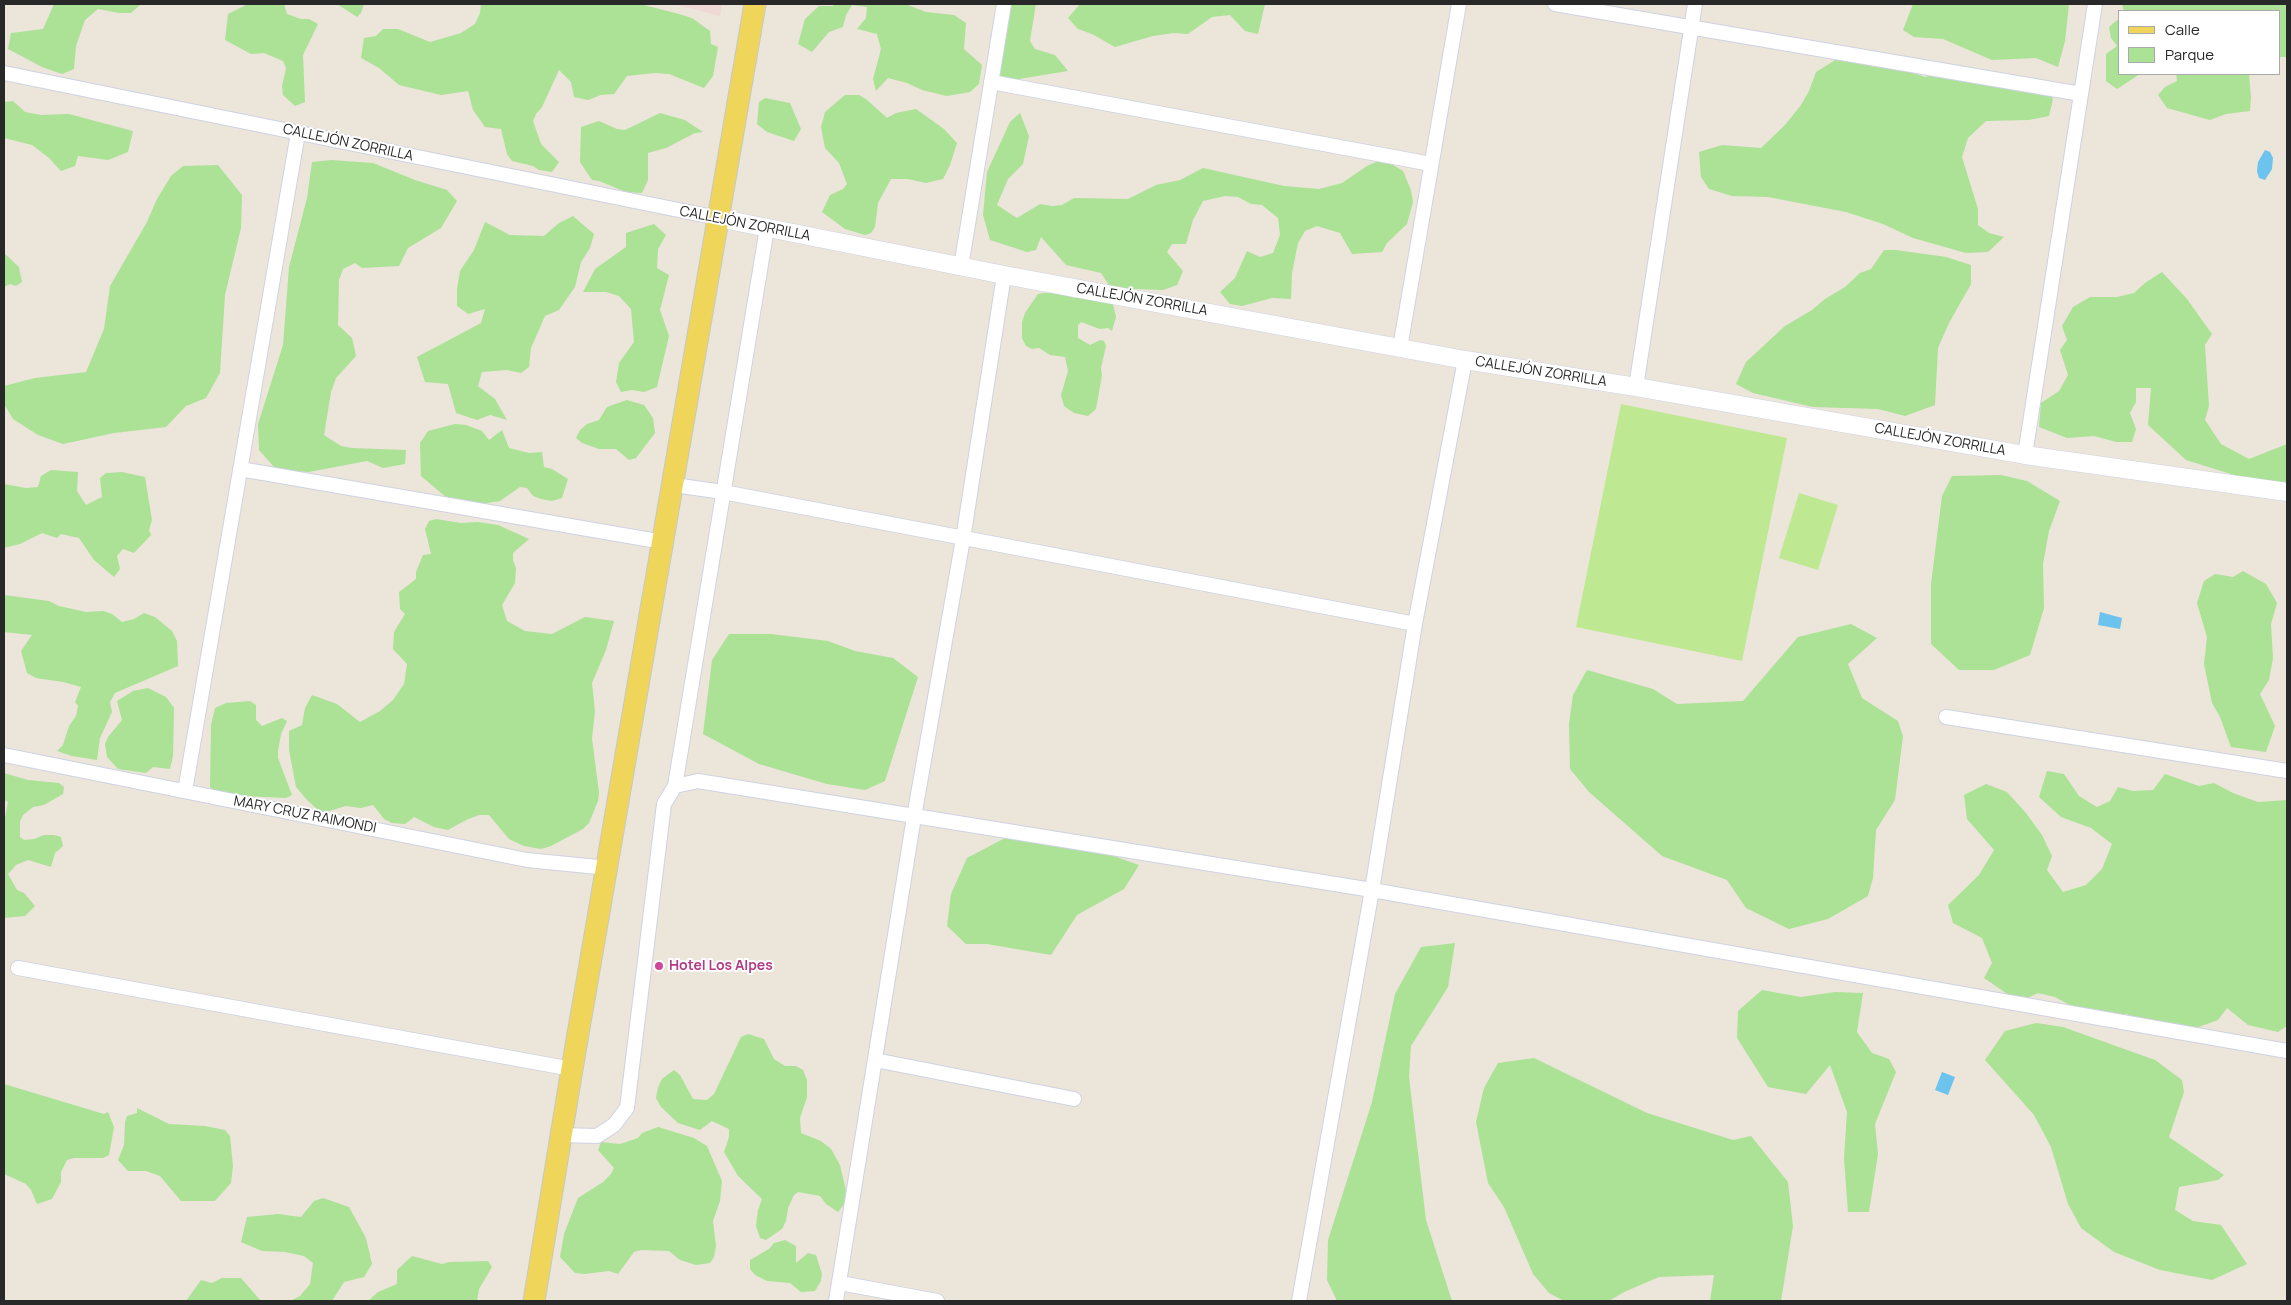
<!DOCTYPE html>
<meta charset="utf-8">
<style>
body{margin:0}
#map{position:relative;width:2291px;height:1305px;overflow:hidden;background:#ebe5da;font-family:Manrope,sans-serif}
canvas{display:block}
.frame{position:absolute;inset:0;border:5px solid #282828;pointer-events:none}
.legend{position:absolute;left:2118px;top:10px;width:162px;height:65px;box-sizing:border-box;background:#fff;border:1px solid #a9a9a9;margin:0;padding:6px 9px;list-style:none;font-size:15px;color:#282828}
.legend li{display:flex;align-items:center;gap:10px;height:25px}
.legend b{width:25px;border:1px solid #a9a9a9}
</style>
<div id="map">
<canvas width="2291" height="1305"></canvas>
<div class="frame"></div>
<ul class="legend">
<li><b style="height:6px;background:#efd65a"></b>Calle</li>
<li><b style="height:14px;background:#abe296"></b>Parque</li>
</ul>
</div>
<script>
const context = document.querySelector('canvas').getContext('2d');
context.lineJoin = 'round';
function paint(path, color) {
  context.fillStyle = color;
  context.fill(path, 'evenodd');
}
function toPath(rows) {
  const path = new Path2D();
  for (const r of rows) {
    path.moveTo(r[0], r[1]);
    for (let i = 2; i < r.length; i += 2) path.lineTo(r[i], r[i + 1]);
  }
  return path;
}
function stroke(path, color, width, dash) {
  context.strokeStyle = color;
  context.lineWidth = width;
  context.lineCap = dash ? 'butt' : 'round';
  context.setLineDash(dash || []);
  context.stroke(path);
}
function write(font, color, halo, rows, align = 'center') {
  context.font = font + ' Manrope,sans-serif';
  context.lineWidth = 4;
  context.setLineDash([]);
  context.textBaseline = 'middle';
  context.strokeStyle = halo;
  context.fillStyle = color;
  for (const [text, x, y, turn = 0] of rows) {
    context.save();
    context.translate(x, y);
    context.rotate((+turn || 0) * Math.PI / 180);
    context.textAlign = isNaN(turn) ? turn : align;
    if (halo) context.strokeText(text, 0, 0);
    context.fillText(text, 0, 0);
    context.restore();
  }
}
const medical = toPath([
 [674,4,722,4,720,16]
]);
const green = toPath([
 [54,4,140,4,140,5,131,13,119,13,98,9,85,20,76,46,74,69,62,74,42,67,8,49,11,33,43,29],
 [248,4,284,4,287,14,301,19,309,19,318,24,303,55,305,102,295,106,283,95,282,86,286,68,283,61,264,53,251,54,225,40,228,14],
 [337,4,364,4,361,13,357,17],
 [481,4,644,5,679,14,692,18,710,31,711,44,718,47,713,76,704,88,669,74,654,73,627,76,614,94,601,95,588,100,574,97,571,82,559,70,542,107,536,114,533,121,541,144,559,162,552,172,539,170,533,166,512,161,507,154,501,129,485,127,473,110,468,91,441,95,399,85,379,68,361,58,364,38,376,36,383,29,398,29,430,42,461,33,475,24,480,13],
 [834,4,905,4,926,12,954,15,966,23,964,49,982,65,979,84,970,92,947,96,922,90,907,83,888,78,876,91,873,79,881,49,877,34,857,29,866,18,867,7,852,5,846,15,843,27,829,32,812,52,798,44,805,19,819,6,833,6],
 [1001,4,1036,4,1030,41,1035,49,1055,55,1068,71,1013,80,999,78],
 [1080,4,1265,4,1258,34,1245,31,1230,15,1212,17,1188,34,1173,33,1153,36,1115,47,1092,34,1078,29,1068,18],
 [1913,4,2069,4,2065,41,2058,67,2036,58,1992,60,1943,39,1914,37,1903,30],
 [2122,4,2287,4,2287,57,2280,57,2280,11,2124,11],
 [2117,20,2120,20,2120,74,2140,74,2117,89,2106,81,2106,54,2117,46,2111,38,2109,27],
 [1837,59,1899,68,1925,77,1950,71,2047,90,2053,99,2049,116,2029,120,1986,121,1968,138,1962,157,1978,209,1978,225,1989,233,2004,237,1988,252,1966,253,1913,238,1883,224,1846,212,1768,197,1732,196,1709,189,1701,177,1699,152,1722,145,1761,148,1785,125,1801,105,1809,91,1816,72],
 [2176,74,2249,74,2251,97,2250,111,2226,114,2210,120,2167,108,2158,95,2165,87,2177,81],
 [845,95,859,95,866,99,887,118,896,113,916,109,944,129,957,143,950,165,943,179,926,183,908,179,891,179,878,203,875,227,871,233,865,235,845,229,822,212,830,195,843,189,847,184,839,163,825,148,821,127,825,112],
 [765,98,790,103,801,129,794,141,767,132,757,124,759,102],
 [13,101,25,112,41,115,69,114,133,131,128,152,108,160,78,156,75,166,61,171,49,158,32,145,4,138,4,102],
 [660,113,685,120,703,132,695,133,666,148,648,153,648,180,642,193,626,192,599,181,592,180,580,162,581,127,599,121,617,129,625,130],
 [1020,113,1029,136,1023,164,1008,179,997,205,1017,218,1040,204,1052,206,1062,205,1074,198,1128,199,1156,185,1180,180,1203,168,1284,186,1319,189,1342,183,1367,166,1383,159,1403,171,1411,190,1413,202,1407,224,1387,243,1382,252,1352,254,1340,233,1317,226,1305,231,1298,243,1292,273,1291,299,1272,298,1242,306,1230,304,1220,292,1235,278,1247,251,1260,257,1273,253,1280,235,1278,218,1262,205,1251,204,1238,197,1225,196,1203,201,1193,220,1186,244,1172,244,1167,252,1183,271,1177,285,1163,290,1111,288,1101,273,1066,265,1041,237,1036,250,1027,252,990,240,983,215,987,172,1010,122],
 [331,160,373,163,415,180,447,190,457,201,441,228,408,248,399,266,362,268,355,263,343,269,339,280,338,325,352,338,356,356,336,378,331,392,324,435,341,446,352,448,406,450,405,464,383,468,367,461,309,472,289,471,275,468,259,450,258,424,283,345,289,267,307,198,312,162],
 [218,165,242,195,241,228,225,295,220,373,206,398,186,406,166,427,114,433,63,444,38,435,13,419,4,404,4,386,35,378,86,372,104,329,110,286,147,222,157,199,171,176,183,166],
 [573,216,594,234,590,248,581,262,575,287,559,310,545,316,531,348,529,367,521,373,507,370,482,372,478,386,495,399,507,420,490,415,477,420,456,413,448,384,425,382,417,357,481,323,485,309,468,314,457,306,457,289,460,271,474,250,485,222,510,235,544,236,559,223],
 [654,224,666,235,658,249,657,268,669,275,660,310,669,336,657,387,644,392,632,390,621,392,616,382,619,363,634,342,631,309,619,296,606,292,583,292,595,269,626,247,626,233],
 [1884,250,1896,250,1946,257,1971,265,1971,284,1949,323,1938,348,1935,405,1905,416,1878,409,1813,407,1753,393,1736,384,1746,362,1785,326,1812,310,1825,299,1845,287,1860,273,1871,269],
 [4,253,19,267,22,282,16,286,10,284,4,287],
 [2162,272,2187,299,2212,334,2205,345,2209,406,2205,420,2221,444,2249,459,2287,444,2287,484,2234,475,2186,460,2148,425,2151,388,2136,388,2136,402,2130,413,2136,429,2132,442,2116,442,2094,436,2067,438,2039,427,2041,403,2059,391,2068,375,2060,350,2067,340,2062,326,2073,307,2090,297,2117,297,2134,293,2145,283],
 [1044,293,1061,293,1074,298,1089,297,1112,300,1116,317,1112,331,1108,328,1100,329,1081,322,1078,325,1078,338,1090,345,1100,340,1104,341,1106,346,1101,368,1102,375,1096,409,1088,416,1074,413,1064,406,1061,395,1068,371,1065,357,1050,355,1039,348,1032,349,1026,346,1022,338,1022,322,1025,313,1038,294],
 [627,400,644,405,653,418,655,433,636,458,629,460,616,449,599,449,582,443,576,438,580,430,587,424,599,420,607,407],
 [455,424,466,425,482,431,489,440,502,430,509,448,529,453,542,452,544,467,552,469,568,479,562,498,552,501,541,499,533,496,527,488,520,487,500,501,468,506,447,498,421,476,420,443,428,431],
 [51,470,78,472,77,491,86,505,102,497,100,478,106,473,122,472,145,477,152,520,149,530,151,535,134,553,123,549,117,556,120,569,114,577,94,560,79,538,61,534,57,538,42,533,20,544,4,548,4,484,26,488,38,487,41,476],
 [2001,475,2027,481,2060,501,2049,531,2043,564,2044,608,2030,655,1994,670,1959,670,1931,644,1931,584,1942,496,1952,476],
 [436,519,461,523,478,522,498,525,529,539,513,553,513,560,516,568,515,583,502,605,507,621,525,631,552,634,585,617,614,621,606,650,592,683,595,711,592,738,599,793,598,801,589,823,583,829,551,846,541,849,524,846,509,839,489,815,479,815,466,820,448,830,434,827,414,817,405,824,392,823,384,819,373,805,361,808,346,806,326,812,318,810,307,800,296,787,289,750,289,731,302,725,305,708,312,695,337,704,360,722,380,711,393,700,404,684,407,664,393,649,394,632,405,614,400,609,399,592,416,579,416,572,423,555,431,554,425,529,429,521],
 [2243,571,2266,584,2277,603,2271,624,2273,658,2269,680,2260,694,2275,726,2266,752,2231,747,2220,717,2212,703,2204,664,2207,637,2197,603,2204,581,2215,574,2233,577],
 [4,595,49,601,59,606,86,612,103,611,112,614,122,622,134,619,144,613,155,617,172,631,177,641,178,666,115,693,110,702,112,712,100,738,97,760,72,756,57,751,63,745,69,726,76,716,78,706,75,702,81,687,63,682,36,678,27,673,21,651,32,635,4,632],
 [1851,624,1877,638,1848,664,1862,698,1898,721,1903,736,1895,800,1876,830,1873,878,1868,896,1828,919,1789,929,1746,908,1727,880,1662,856,1589,792,1570,769,1569,724,1573,695,1587,670,1653,689,1677,704,1743,701,1798,637],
 [729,634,771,634,828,641,855,651,893,658,918,677,885,781,865,790,827,784,759,764,703,734,712,660],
 [148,688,166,697,174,708,173,756,170,769,153,767,146,773,118,769,107,757,105,744,108,737,122,720,117,701,133,691],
 [250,701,256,705,256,720,262,726,282,718,287,721,281,734,278,751,278,758,292,795,286,798,217,795,210,787,211,725,215,708,226,703],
 [2047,771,2064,774,2079,796,2097,807,2110,801,2118,787,2133,791,2153,790,2165,774,2199,786,2214,783,2233,793,2258,802,2287,800,2287,1026,2278,1032,2248,1025,2227,1008,2218,1020,2196,1028,2173,1029,2126,1014,2109,1018,2079,1010,2055,997,2038,993,2019,1002,1984,978,1992,963,1982,938,1953,923,1948,905,1979,875,1994,850,1967,819,1964,795,1986,784,2007,792,2026,813,2042,835,2052,856,2047,870,2063,892,2086,885,2102,869,2112,844,2091,828,2061,817,2039,797],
 [4,773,28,780,59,783,64,787,63,794,44,805,33,807,23,815,20,821,20,837,24,840,34,839,44,835,54,835,61,837,63,846,55,853,51,867,28,860,16,865,8,874,17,890,24,893,35,906,25,916,4,918,4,822,8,802,4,800],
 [1007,837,1060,837,1139,865,1124,889,1077,915,1051,955,987,944,966,944,947,926,951,894,967,858],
 [1455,943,1448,987,1411,1046,1409,1077,1426,1220,1452,1301,1337,1301,1327,1280,1328,1240,1372,1102,1395,994,1421,947],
 [1762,990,1801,997,1835,992,1863,993,1857,1032,1872,1053,1889,1059,1896,1072,1875,1124,1878,1154,1869,1212,1848,1212,1844,1158,1847,1112,1830,1065,1806,1094,1768,1087,1737,1038,1738,1011],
 [2036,1023,2063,1027,2155,1060,2182,1080,2184,1092,2169,1137,2224,1175,2218,1180,2179,1187,2175,1210,2193,1221,2221,1225,2247,1264,2212,1280,2160,1270,2114,1252,2081,1228,2068,1204,2051,1147,2034,1115,1985,1060,2005,1031],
 [748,1034,764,1039,774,1059,785,1066,796,1066,803,1070,807,1080,807,1097,800,1118,801,1133,821,1141,831,1149,840,1165,848,1199,838,1212,826,1204,820,1196,798,1192,794,1195,788,1208,786,1221,782,1229,766,1240,760,1238,756,1226,758,1210,762,1199,738,1176,724,1152,729,1137,729,1129,712,1121,700,1130,678,1123,661,1107,656,1098,658,1087,662,1079,674,1070,680,1075,693,1099,707,1100,714,1094,741,1037],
 [1534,1058,1647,1113,1733,1140,1751,1136,1788,1182,1793,1226,1781,1301,1710,1301,1714,1275,1659,1277,1624,1292,1609,1301,1564,1301,1549,1293,1533,1274,1504,1207,1488,1183,1476,1122,1484,1088,1498,1063],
 [4,1084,104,1114,108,1112,114,1127,109,1155,103,1158,74,1158,67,1160,61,1172,61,1182,52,1199,37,1204,31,1190,26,1184,4,1174],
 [137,1108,169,1124,205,1126,225,1130,230,1136,233,1166,231,1183,215,1201,181,1201,160,1176,146,1171,128,1171,118,1160,124,1145,125,1122,127,1116,137,1113],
 [658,1127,694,1138,707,1146,722,1181,720,1201,713,1221,716,1246,714,1257,710,1263,696,1265,680,1260,669,1251,641,1250,634,1252,618,1274,609,1271,585,1274,575,1273,560,1257,564,1234,578,1198,603,1182,611,1174,614,1168,598,1150,601,1142,620,1144,638,1138,642,1133],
 [323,1198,349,1207,366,1238,372,1264,364,1277,344,1282,332,1301,290,1301,300,1296,310,1284,313,1263,304,1256,285,1252,262,1251,241,1242,247,1217,278,1214,301,1217,314,1201],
 [785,1240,796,1246,796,1263,808,1253,816,1255,822,1274,821,1281,815,1291,801,1292,790,1283,767,1281,755,1275,750,1269,750,1260,769,1249,774,1243],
 [412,1256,442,1264,449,1262,488,1261,492,1267,479,1289,477,1301,368,1301,378,1292,397,1284,397,1270],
 [222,1278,241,1278,261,1301,186,1301,201,1280,212,1283]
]);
const pitch = toPath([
 [1621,404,1787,438,1742,661,1576,627],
 [1799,493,1838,505,1818,570,1779,558]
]);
const water = toPath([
 [2265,150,2270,152,2273,158,2272,169,2265,180,2259,178,2257,171,2258,162],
 [2100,612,2122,618,2120,629,2098,625],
 [1942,1072,1955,1077,1948,1095,1935,1090]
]);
const minor = toPath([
 [1555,4,2081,94],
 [4,73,718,218],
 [991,82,1431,164],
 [961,267,1004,4],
 [1400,348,1459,4],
 [1636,387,1695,4],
 [2025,455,2095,4],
 [240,469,663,542],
 [674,485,723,492,1415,624],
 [1946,717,2287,771],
 [4,755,527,860,608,868],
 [675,786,767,228],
 [185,791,298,133],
 [18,968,572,1069],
 [875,1060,1074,1099],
 [561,1135,597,1136,614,1125,627,1108,664,804,675,786,698,781,1372,890,2287,1051],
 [840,1283,937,1301],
 [836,1301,914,817,963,539,1004,275],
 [1299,1301,1372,890,1415,624,1465,360]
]);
const tertiary = toPath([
 [718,218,1004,275,1465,360,1636,387,2025,455,2287,492]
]);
const primary = toPath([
 [534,1301,572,1069,755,4]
]);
const markers = [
 [659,966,5,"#d1479c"]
];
const streetNames = [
 ["CALLEJÓN ZORRILLA",348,143,12],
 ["CALLEJÓN ZORRILLA",745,224,11],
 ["CALLEJÓN ZORRILLA",1142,300,10],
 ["CALLEJÓN ZORRILLA",1541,372,9],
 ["CALLEJÓN ZORRILLA",1940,440,10],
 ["MARY CRUZ RAIMONDI",305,815,11]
];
const hotelNames = [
 ["Hotel Los Alpes",669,966]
];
paint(medical, '#f2d7d7');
paint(green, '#abe296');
paint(pitch, '#bee992');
paint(water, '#6cc3ed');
stroke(minor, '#cfd2e2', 16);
stroke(tertiary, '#cfd2e2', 19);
stroke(primary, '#c7c7c7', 23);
stroke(minor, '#fff', 14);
stroke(tertiary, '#fff', 18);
stroke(primary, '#efd65a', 21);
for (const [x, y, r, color] of markers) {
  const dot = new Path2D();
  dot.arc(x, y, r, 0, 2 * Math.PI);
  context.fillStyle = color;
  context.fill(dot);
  stroke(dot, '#fff', 2);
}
write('14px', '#282828', '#fff', streetNames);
write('bold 14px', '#b23c85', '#fff', hotelNames, 'left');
</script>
